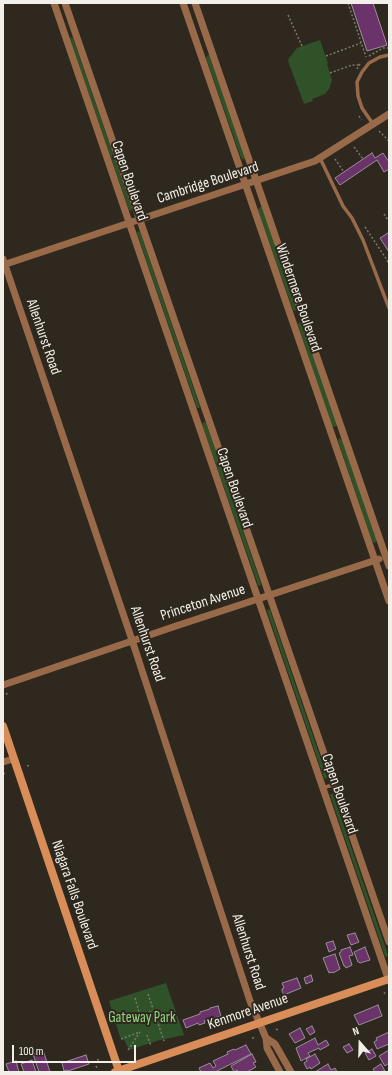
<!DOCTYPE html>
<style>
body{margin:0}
#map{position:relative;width:392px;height:1075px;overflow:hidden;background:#2e281e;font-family:"Sofia Sans Condensed",sans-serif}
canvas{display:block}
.frame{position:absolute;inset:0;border:4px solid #f2efe8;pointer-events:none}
.north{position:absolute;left:340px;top:1023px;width:40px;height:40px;-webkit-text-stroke:3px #2e281e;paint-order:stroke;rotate:340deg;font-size:11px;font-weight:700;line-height:16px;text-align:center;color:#f2efe8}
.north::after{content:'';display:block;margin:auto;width:14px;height:18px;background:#f2efe8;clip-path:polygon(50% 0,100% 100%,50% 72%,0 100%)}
.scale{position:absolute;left:12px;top:1045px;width:124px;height:18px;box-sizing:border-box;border:2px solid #f2efe8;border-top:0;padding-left:5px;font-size:12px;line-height:14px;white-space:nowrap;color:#f2efe8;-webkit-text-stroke:3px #2e281e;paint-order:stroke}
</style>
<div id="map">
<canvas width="392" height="1075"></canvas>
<div class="frame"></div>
<div class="north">N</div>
<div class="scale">100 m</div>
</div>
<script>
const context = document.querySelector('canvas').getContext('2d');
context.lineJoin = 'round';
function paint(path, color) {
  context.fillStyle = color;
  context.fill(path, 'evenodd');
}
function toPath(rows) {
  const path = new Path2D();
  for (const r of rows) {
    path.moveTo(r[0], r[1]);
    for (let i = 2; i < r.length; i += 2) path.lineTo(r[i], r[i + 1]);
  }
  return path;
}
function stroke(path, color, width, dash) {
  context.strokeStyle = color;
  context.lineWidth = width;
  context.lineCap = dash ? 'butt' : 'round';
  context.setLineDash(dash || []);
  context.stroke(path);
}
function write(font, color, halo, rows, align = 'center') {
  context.font = font + ' "Sofia Sans Condensed",sans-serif';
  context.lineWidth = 4;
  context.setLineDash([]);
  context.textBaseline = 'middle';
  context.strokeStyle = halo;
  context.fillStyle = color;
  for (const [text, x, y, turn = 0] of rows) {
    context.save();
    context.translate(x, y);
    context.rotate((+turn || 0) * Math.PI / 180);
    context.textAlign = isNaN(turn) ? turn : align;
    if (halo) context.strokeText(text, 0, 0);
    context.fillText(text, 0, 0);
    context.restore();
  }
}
const green = toPath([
 [71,37,73,38,132,209,131,211,129,210,70,39],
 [320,40,328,63,327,64,332,80,329,89,325,94,312,99,313,101,304,104,288,61,289,58,297,48],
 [208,55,209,55,245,157,244,160,241,158,206,58],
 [260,207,262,207,297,309,296,311,293,310,258,210],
 [138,231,140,232,200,407,199,408,197,408,137,233],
 [299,322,303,324,337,424,336,427,332,426,298,325],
 [204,422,206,423,261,584,260,586,258,585,202,424],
 [339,438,342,440,377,540,375,543,372,541,338,441],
 [268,609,270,610,327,777,326,779,324,778,267,611],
 [331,794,333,794,388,955,387,957,385,956,330,795],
 [166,983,184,1035,160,1040,129,1050,125,1041,120,1037,109,1001]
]);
const building = toPath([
 [351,3,373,3,387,45,367,51,351,3],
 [372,153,375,158,383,153,389,162,389,169,384,172,377,160,340,185,335,178,372,153],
 [388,233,389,236,389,252,380,238,388,233],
 [355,933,359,942,351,945,347,935,355,933],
 [333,941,336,949,329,952,326,943,333,941],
 [350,947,353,955,349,956,352,965,346,968,345,966,344,966,339,953,341,952,341,950,350,947],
 [365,947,370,960,360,963,359,962,358,962,354,952,365,947],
 [335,954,340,969,333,973,332,972,329,973,323,958,335,954],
 [311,975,313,981,306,984,304,978,311,975],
 [297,978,301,988,284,995,282,991,282,989,284,988,282,983,297,978],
 [378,1005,382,1016,359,1025,354,1015,378,1005],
 [218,1006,221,1016,204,1021,205,1023,199,1025,198,1023,186,1028,183,1020,200,1014,200,1012,210,1009,210,1008,218,1006],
 [312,1026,315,1032,310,1035,306,1029,312,1026],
 [300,1028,305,1038,295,1043,289,1034,300,1028],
 [389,1032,389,1044,377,1049,374,1042,377,1040,376,1038,389,1032],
 [315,1038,318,1045,326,1040,329,1045,320,1050,319,1048,308,1053,310,1056,301,1061,296,1048,315,1038],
 [349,1044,353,1050,347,1053,343,1047,349,1044],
 [246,1045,251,1054,215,1072,201,1072,199,1068,210,1063,213,1068,216,1066,213,1061,228,1054,227,1052,234,1049,235,1050,246,1045],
 [372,1049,376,1056,369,1060,365,1053,372,1049],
 [43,1050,50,1072,39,1072,33,1054,43,1050],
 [389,1050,389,1063,385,1066,379,1056,389,1050],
 [252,1054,256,1062,253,1063,256,1067,247,1072,238,1072,237,1070,234,1072,231,1066,252,1054],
 [315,1054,320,1063,311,1069,310,1067,307,1069,304,1063,307,1061,306,1059,315,1054],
 [86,1055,89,1064,68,1071,67,1070,64,1071,62,1063,86,1055],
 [32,1060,36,1072,24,1072,21,1064,32,1060],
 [16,1061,19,1072,9,1072,6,1064,16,1061],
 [328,1064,331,1070,335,1068,337,1072,315,1072,328,1064],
 [381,1064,385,1071,375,1072,373,1069,381,1064]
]);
const path = toPath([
 [348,3,366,57],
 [288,15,302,46],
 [326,56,361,43],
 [369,56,383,48,389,48],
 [357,69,361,62],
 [330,73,352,65,359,65],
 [359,116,361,120],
 [379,131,389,141],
 [354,147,363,159],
 [335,159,344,172],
 [388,160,389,159],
 [384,214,389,222],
 [365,227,387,260,389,265],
 [6,693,8,695],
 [27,766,30,765],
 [4,774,5,773],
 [148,994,164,1041],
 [384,994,385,992],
 [135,998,140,1015],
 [243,1017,246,1016],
 [115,1023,153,1011],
 [276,1029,278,1030],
 [147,1035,151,1046],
 [121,1039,140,1032],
 [253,1039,253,1036],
 [128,1050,140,1032],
 [97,1060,101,1059],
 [96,1066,97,1068]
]);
const lane = toPath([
 [373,124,362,108,358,96,357,82,362,72,369,63,380,57,389,55],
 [320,158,343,206,352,218,363,240,389,308],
 [323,788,335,784]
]);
const street = toPath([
 [54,3,389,981],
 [65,3,389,942],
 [183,3,389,601],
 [195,3,389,566],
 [3,259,132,640,250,1001,266,1038,267,1048,280,1072],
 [3,265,315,161,389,114],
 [3,685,173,627,379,559],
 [3,762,13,759],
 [266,1038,275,1044,291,1072]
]);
const secondary = toPath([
 [3,726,119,1071],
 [115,1072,389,979]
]);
const streetNames = [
 ["Capen Boulevard",129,181,71],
 ["Cambridge Boulevard",208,183,-18],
 ["Windermere Boulevard",298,298,71],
 ["Allenhurst Road",43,337,71],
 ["Capen Boulevard",234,488,71],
 ["Princeton Avenue",203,603,-18],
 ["Allenhurst Road",147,644,71],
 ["Capen Boulevard",339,794,71],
 ["Niagara Falls Boulevard",74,895,71],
 ["Allenhurst Road",248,952,72],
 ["Kenmore Avenue",248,1012,-19]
];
const parkNames = [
 ["Gateway Park",142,1018]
];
paint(green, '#305229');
paint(building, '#6a3369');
stroke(building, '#998f99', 1);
stroke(path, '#7d7870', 1.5, [2, 2]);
stroke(lane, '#996a4a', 3.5);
stroke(street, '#996a4a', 7);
stroke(secondary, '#d98e59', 8);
write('15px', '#f2efe8', '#2e281e', streetNames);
write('15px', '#90d882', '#2e281e', parkNames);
</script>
